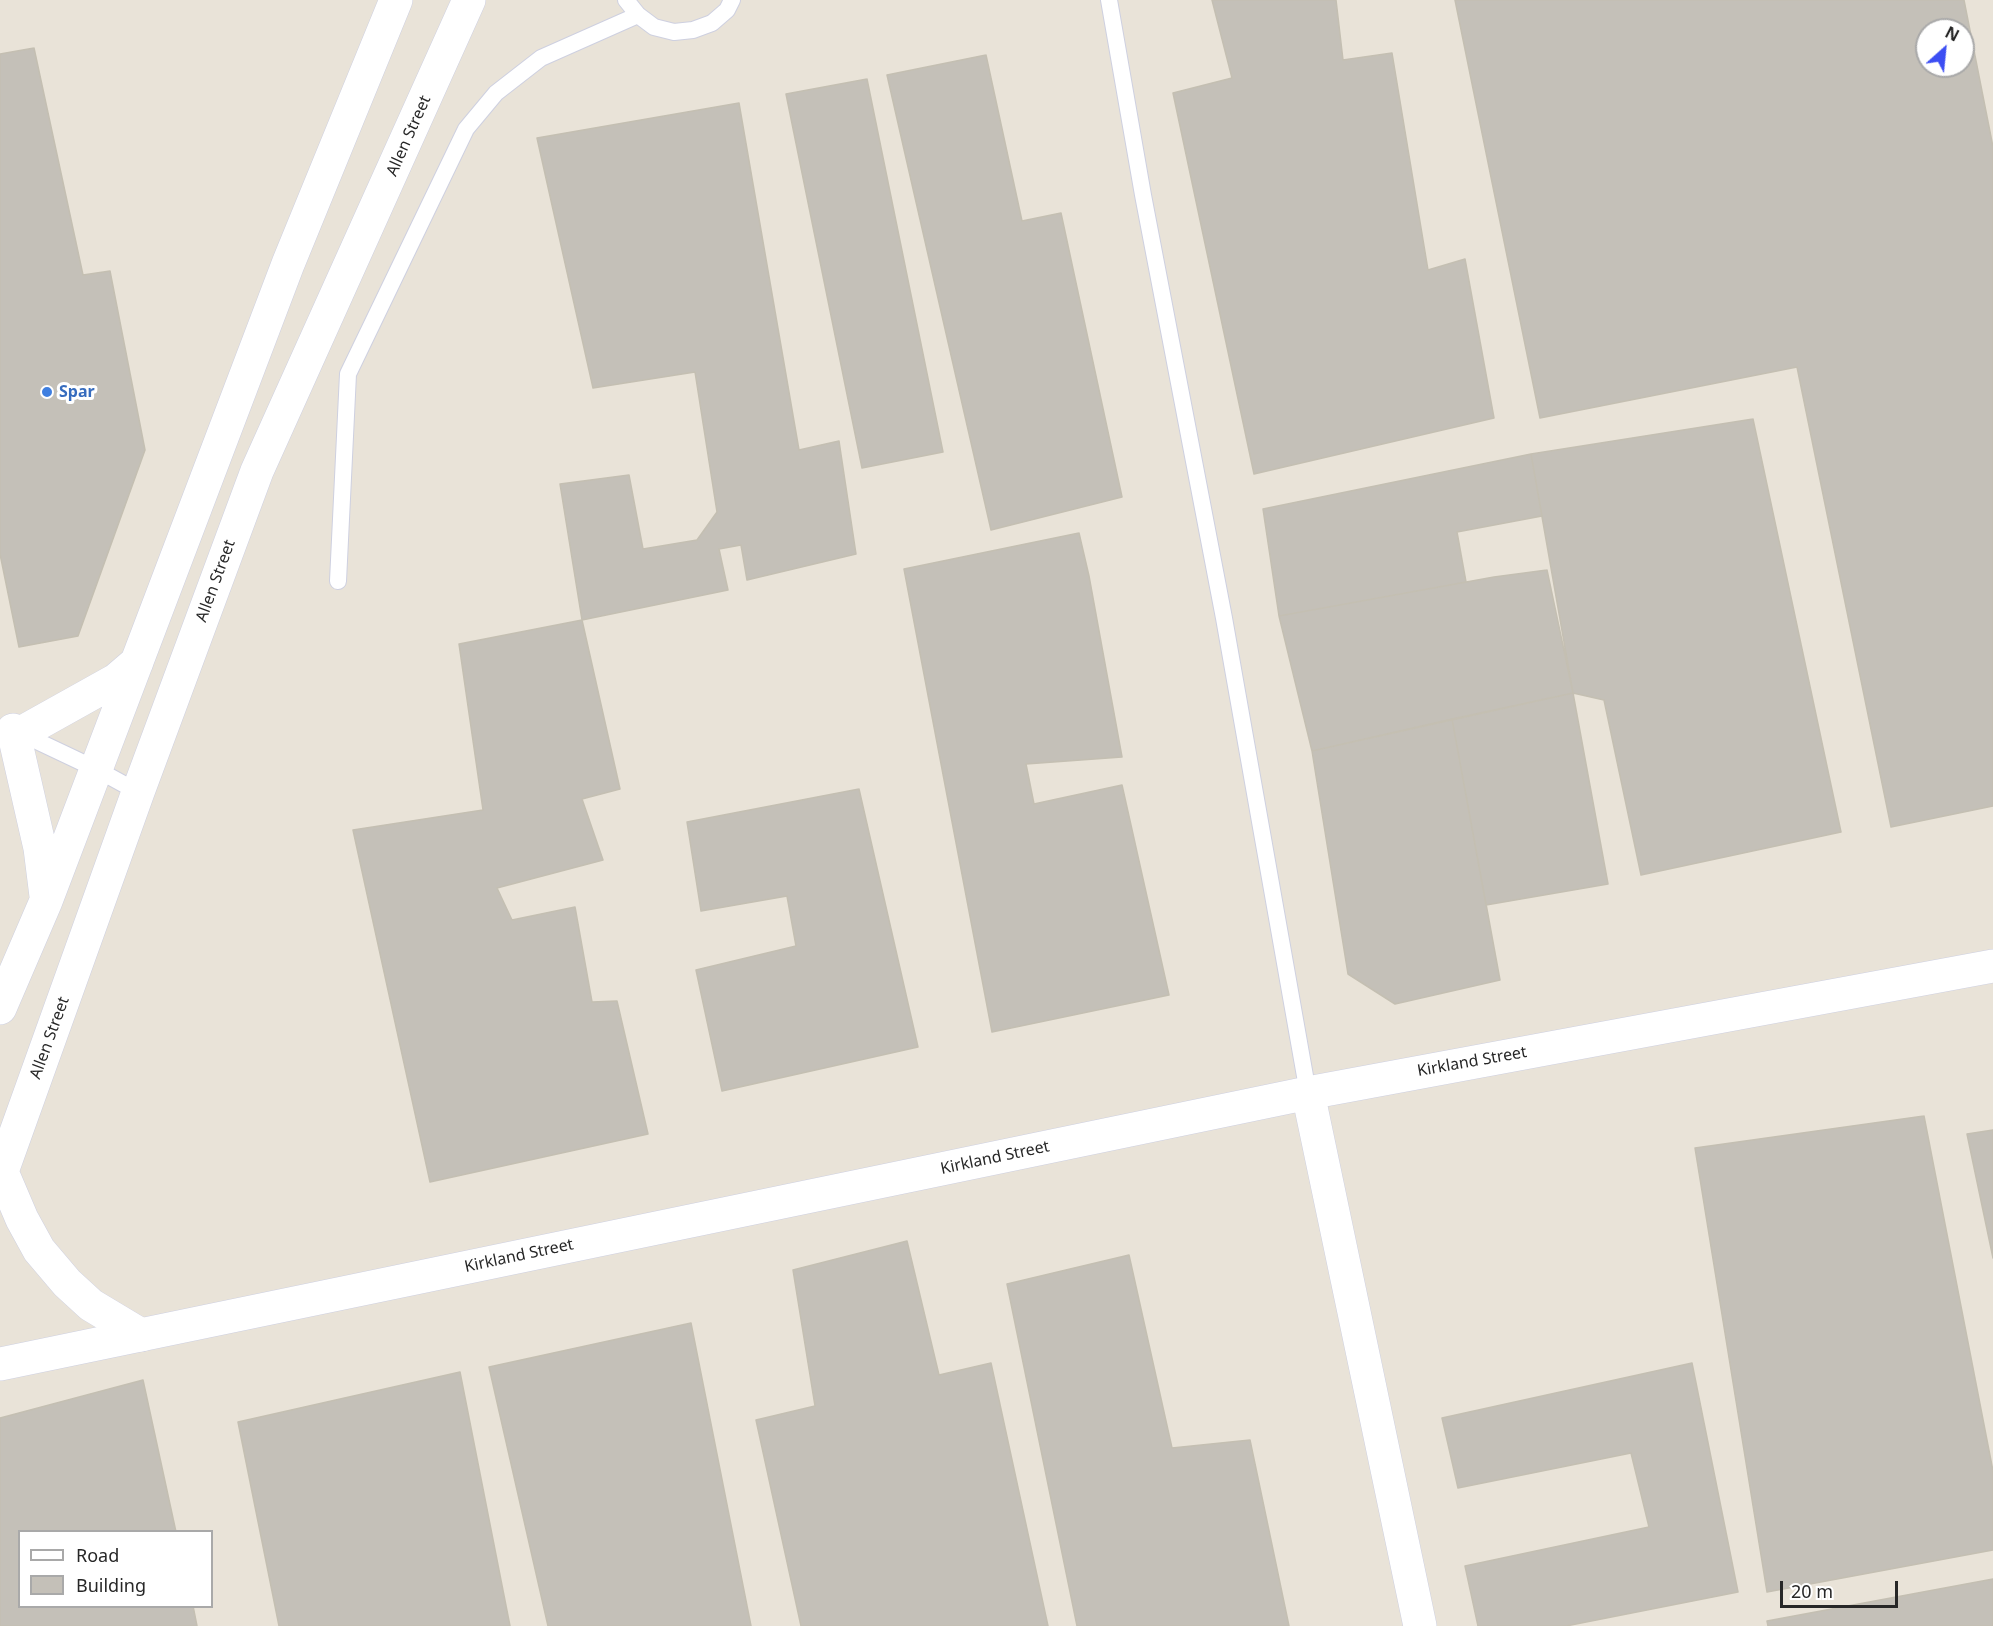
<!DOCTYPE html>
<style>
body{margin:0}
#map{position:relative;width:1993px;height:1626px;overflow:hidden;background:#e9e3d8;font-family:"Noto Sans",sans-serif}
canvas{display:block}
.legend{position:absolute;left:18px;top:1530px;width:195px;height:78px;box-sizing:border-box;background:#fff;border:2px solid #a9a9a9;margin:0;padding:8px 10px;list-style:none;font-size:18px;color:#272727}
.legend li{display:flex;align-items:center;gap:12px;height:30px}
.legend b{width:30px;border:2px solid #a9a9a9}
.north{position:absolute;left:1915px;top:18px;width:60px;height:60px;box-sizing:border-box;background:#fff;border:2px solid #a9a9a9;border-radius:50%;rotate:27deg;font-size:16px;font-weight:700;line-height:24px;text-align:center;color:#272727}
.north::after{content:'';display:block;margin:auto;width:21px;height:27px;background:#3c4ef3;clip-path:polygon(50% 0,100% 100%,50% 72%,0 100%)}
.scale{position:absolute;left:1780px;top:1581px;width:118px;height:27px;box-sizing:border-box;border:3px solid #272727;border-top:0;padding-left:8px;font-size:18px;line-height:21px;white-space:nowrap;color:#272727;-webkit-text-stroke:4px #fff;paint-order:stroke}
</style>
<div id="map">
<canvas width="1993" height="1626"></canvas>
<ul class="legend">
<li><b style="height:8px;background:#fff"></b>Road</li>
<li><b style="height:16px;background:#c4c0b8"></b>Building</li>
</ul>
<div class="north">N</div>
<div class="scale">20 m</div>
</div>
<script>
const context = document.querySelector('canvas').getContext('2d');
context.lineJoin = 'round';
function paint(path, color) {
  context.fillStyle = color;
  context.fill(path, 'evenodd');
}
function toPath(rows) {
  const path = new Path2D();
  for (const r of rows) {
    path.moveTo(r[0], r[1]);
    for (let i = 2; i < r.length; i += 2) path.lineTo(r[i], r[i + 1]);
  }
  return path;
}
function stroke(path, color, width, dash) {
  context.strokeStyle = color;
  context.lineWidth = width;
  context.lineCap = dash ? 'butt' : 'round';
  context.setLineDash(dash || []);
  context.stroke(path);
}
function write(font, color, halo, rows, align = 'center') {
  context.font = font + ' "Noto Sans",sans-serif';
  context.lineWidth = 6;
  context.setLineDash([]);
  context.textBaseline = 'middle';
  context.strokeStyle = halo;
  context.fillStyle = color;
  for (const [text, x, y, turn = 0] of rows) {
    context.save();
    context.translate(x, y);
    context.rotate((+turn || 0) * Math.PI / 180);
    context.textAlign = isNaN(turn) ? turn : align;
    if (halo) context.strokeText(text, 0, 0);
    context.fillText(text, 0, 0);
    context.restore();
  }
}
const building = toPath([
 [1212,0,1336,0,1343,60,1392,53,1428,270,1465,259,1494,418,1254,474,1173,93,1232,78,1212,0],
 [1455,0,1964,0,1993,147,1993,806,1891,827,1797,367,1540,418,1455,0],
 [1927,30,1963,30,1963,66,1927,66,1927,30],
 [34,48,83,275,110,271,145,450,78,636,19,647,0,554,0,54,34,48],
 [986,55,1022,221,1061,213,1122,497,991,530,887,75,986,55],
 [867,79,943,452,862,468,786,94,867,79],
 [739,103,799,450,839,441,856,554,747,580,741,545,719,549,728,590,582,620,560,484,629,475,643,549,697,540,717,512,695,372,593,388,537,138,739,103],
 [1753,419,1841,832,1641,875,1604,700,1573,693,1531,454,1753,419],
 [1531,454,1542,516,1457,532,1466,582,1279,616,1263,509,1531,454],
 [1079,533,1089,576,1122,757,1026,764,1034,804,1122,785,1169,995,992,1032,904,569,1079,533],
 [1547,570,1573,693,1312,751,1279,616,1494,577,1547,570],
 [582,620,620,789,582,799,603,860,497,888,512,920,575,907,592,1002,617,1001,648,1134,430,1182,353,830,483,810,459,644,582,620],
 [1573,693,1608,884,1486,905,1452,719,1573,693],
 [1452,719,1500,980,1395,1004,1348,974,1312,751,1452,719],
 [859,789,918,1047,722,1091,696,970,796,946,787,896,701,911,687,822,859,789],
 [1924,1116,1993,1471,1993,1550,1767,1592,1695,1148,1924,1116],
 [1993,1130,1993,1258,1967,1134,1993,1130],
 [907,1241,939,1375,991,1363,1048,1626,801,1626,756,1420,815,1406,793,1270,907,1241],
 [1129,1255,1172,1448,1250,1440,1289,1626,1077,1626,1007,1284,1129,1255],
 [691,1323,751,1626,548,1626,489,1367,691,1323],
 [1692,1363,1738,1592,1566,1626,1478,1626,1465,1566,1649,1527,1631,1453,1458,1488,1442,1418,1692,1363],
 [460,1372,510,1626,279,1626,238,1422,460,1372],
 [143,1380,176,1532,20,1532,20,1606,193,1606,197,1626,0,1626,0,1418,143,1380],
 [1993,1579,1993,1626,1768,1626,1767,1621,1993,1579]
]);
const service = toPath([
 [626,0,638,15,654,27,674,32,693,30,712,23,727,10,732,0],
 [1109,0,1143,195,1224,618,1308,1093],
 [338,581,348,374,466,129,496,93,541,58,638,15],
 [18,732,96,769,138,792]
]);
const minor = toPath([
 [1308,1093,1420,1626],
 [0,1364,1308,1093,1993,966]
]);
const tertiary = toPath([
 [13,730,40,848,46,896],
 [21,733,116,680,137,662],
 [0,1008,46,901,288,264,396,0],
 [2,1172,22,1219,39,1250,67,1283,91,1305,141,1335],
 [0,1177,138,792,257,471,469,0]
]);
const markers = [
 [47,392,6,"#3f7fe0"]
];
const streetNames = [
 ["Allen Street",409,136,-66],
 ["Allen Street",216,581,-70],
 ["Allen Street",50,1038,-70],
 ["Kirkland Street",1472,1062,-10],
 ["Kirkland Street",995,1158,-12],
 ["Kirkland Street",519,1256,-12]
];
const shopNames = [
 ["Spar",59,392]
];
paint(building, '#c4c0b8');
stroke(building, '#c4bfb2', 1.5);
stroke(service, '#ced0e0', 18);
stroke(minor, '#ced0e0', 34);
stroke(tertiary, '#ced0e0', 34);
stroke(service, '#fff', 16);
stroke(minor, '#fff', 33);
stroke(tertiary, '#fff', 33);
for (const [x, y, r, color] of markers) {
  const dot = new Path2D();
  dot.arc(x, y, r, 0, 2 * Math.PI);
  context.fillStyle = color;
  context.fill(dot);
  stroke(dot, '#fff', 2);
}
write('16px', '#272727', '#fff', streetNames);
write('bold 16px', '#366cbe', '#fff', shopNames, 'left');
</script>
